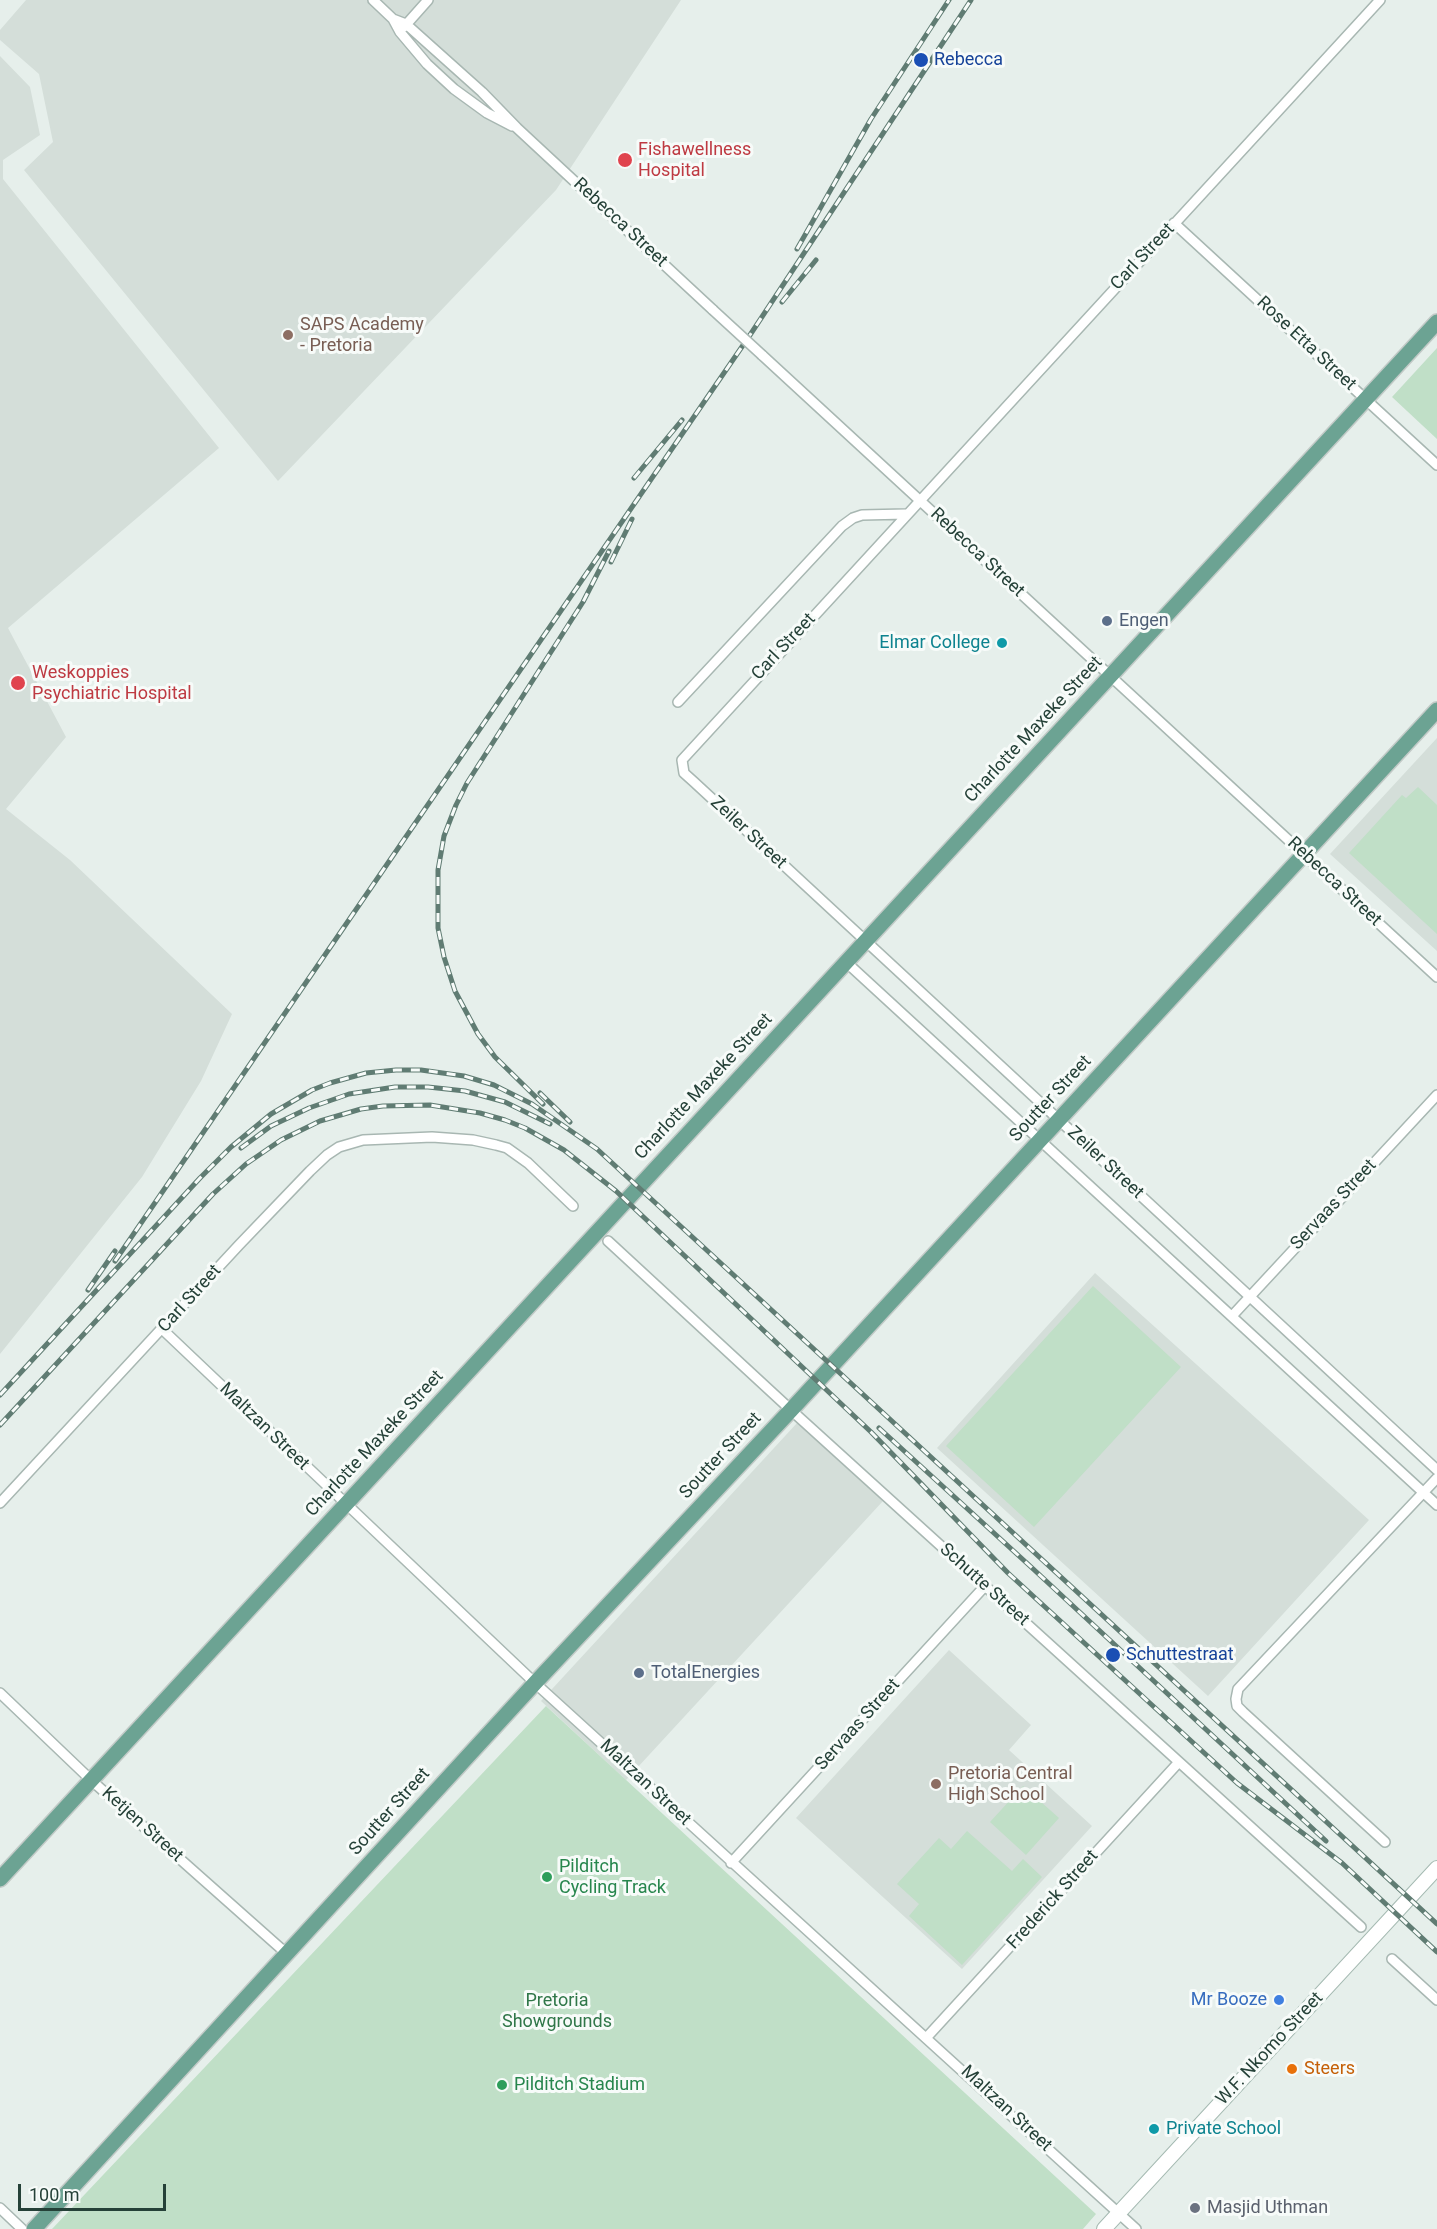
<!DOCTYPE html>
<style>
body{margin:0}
#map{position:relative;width:1437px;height:2229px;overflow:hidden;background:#e6efeb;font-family:Roboto,sans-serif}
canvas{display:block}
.scale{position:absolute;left:18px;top:2184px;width:148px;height:27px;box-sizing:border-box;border:3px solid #254138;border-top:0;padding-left:8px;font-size:18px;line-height:21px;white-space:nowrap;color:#254138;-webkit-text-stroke:4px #f7fbf9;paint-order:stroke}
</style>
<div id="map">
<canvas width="1437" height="2229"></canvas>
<div class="scale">100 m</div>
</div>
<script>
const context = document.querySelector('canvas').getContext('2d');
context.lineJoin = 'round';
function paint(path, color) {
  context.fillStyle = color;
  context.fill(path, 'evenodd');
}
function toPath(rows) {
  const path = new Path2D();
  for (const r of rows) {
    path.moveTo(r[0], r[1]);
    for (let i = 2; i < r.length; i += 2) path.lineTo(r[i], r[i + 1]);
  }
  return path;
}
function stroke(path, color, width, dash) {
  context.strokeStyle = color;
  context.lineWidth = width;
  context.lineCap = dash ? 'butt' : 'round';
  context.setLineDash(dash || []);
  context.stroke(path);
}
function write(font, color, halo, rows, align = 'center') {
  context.font = font + ' Roboto,sans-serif';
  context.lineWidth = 6;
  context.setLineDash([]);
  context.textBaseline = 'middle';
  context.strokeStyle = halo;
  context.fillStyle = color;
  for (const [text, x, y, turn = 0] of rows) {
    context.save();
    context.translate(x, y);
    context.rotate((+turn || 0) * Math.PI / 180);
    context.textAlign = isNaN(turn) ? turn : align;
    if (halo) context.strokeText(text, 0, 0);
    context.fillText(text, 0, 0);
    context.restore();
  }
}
const built = toPath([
 [26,0,681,0,556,190,278,481,24,170,53,142,39,74,0,40,0,30],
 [0,56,30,87,40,135,3,160,3,179,219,448,8,628,66,737,6,809,70,860,232,1014,201,1081,142,1177,0,1354],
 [1437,738,1437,951,1330,854],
 [1095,1273,1369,1520,1208,1696,937,1448],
 [797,1423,883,1501,626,1780,541,1701],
 [949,1650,1031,1725,1009,1750,1092,1826,962,1969,796,1818]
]);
const green = toPath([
 [1437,348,1437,439,1392,397],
 [1418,787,1437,805,1437,934,1349,853,1402,795,1406,798],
 [1093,1286,1181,1367,1034,1527,946,1446],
 [546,1706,1096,2214,1083,2229,52,2229],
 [1023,1786,1059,1818,1026,1855,990,1822],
 [967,1831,1012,1871,1023,1859,1042,1877,962,1965,909,1916,919,1904,897,1884,939,1838,951,1849]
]);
const minor = toPath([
 [373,0,393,19,400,32,427,64,454,89,487,113,512,126],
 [1380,0,682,760,684,773,694,782,1437,1470],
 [393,19,406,24,482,92,517,128,713,310],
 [404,27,428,0],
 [1174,223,1437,465],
 [762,355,1437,977],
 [678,702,842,526,853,518,862,515,906,514],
 [846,962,1437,1505],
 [608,1241,791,1410,1361,1927],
 [1232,1316,1437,1095],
 [162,1329,535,1683,1136,2229],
 [0,1503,239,1245,310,1171,327,1155,339,1147,363,1140,432,1137,473,1140,496,1145,507,1148,528,1163,573,1206],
 [0,1693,91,1780,287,1954],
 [1385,1842,1243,1712,1237,1706,1236,1699,1238,1689,1437,1478],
 [731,1863,985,1586],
 [1392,1959,1437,2000],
 [927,2037,1179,1762],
 [0,2208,22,2229]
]);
const secondary = toPath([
 [1104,2229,1437,1868]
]);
const primary = toPath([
 [0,1879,1437,322],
 [34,2229,535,1683,791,1410,1437,710]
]);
const rail = toPath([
 [797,249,871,119,949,0],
 [782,302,816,260],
 [634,478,682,420],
 [611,562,632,519],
 [540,1093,570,1122],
 [543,1104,495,1057,478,1034,455,991,444,957,438,928,438,870,444,836,456,805,467,783,583,602,609,551],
 [241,1148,271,1126,309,1108,349,1094,395,1087,428,1087,465,1091,505,1102,550,1124],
 [115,1261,750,335,971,0],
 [88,1290,115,1251],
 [0,1395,200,1178,231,1147,271,1114,312,1090,330,1083,366,1073,396,1070,421,1070,464,1076,494,1085,532,1104,597,1149,1437,1924],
 [0,1425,213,1194,246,1164,281,1140,320,1121,361,1109,383,1106,430,1105,480,1113,505,1120,525,1128,564,1150,616,1191,871,1432,1008,1573,1237,1783,1342,1863,1437,1952],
 [879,1428,1030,1566,1326,1841]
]);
const minorBridge = toPath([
 [713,310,762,355]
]);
const markers = [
 [921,60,8,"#1a4fb4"],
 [625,160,8,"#e0444e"],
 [288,335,6,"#8d6e63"],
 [1107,621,6,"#5c6f8a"],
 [1002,643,6,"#0f9aa8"],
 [18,683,8,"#e0444e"],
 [1113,1655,8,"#1a4fb4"],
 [639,1673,6,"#5c6f8a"],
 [936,1784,6,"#8d6e63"],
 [547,1877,6,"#2e9e5b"],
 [1279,2000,6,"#3f7fe0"],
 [1292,2069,6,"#e8710a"],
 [502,2085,6,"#2e9e5b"],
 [1154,2129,6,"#0f9aa8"],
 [1195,2208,6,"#6b7280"]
];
const transitNames = [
 ["Rebecca",934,60],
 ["Schuttestraat",1126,1655]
];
const healthNames = [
 ["Fishawellness",638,150],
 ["Hospital",638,171],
 ["Weskoppies",32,673],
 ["Psychiatric Hospital",32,694]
];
const streetNames = [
 ["Rebecca Street",620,223,43],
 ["Carl Street",1143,257,-47],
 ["Rose Etta Street",1306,344,43],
 ["Rebecca Street",977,553,43],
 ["Carl Street",784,647,-47],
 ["Charlotte Maxeke Street",1034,730,-47],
 ["Zeiler Street",748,833,43],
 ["Rebecca Street",1334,882,43],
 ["Charlotte Maxeke Street",704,1087,-47],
 ["Soutter Street",1051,1099,-47],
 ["Zeiler Street",1105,1163,43],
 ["Servaas Street",1334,1205,-47],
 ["Carl Street",190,1299,-48],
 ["Maltzan Street",264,1427,44],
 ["Charlotte Maxeke Street",375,1444,-47],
 ["Soutter Street",721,1456,-47],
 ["Schutte Street",984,1585,42],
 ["Servaas Street",858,1725,-48],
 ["Maltzan Street",645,1783,43],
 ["Soutter Street",390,1812,-48],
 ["Ketjen Street",142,1825,42],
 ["Frederick Street",1053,1900,-48],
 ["W.F. Nkomo Street",1270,2049,-47],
 ["Maltzan Street",1006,2109,43]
];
const educationNames = [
 ["SAPS Academy",300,325],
 ["- Pretoria",300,346],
 ["Pretoria Central",948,1774],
 ["High School",948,1795]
];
const serviceNames = [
 ["Engen",1119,621],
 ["TotalEnergies",651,1673]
];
const cultureNames = [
 ["Elmar College",990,643],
 ["Private School",1166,2129,"left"]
];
const leisureNames = [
 ["Pilditch",559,1867],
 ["Cycling Track",559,1888],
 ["Pilditch Stadium",514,2085]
];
const shopNames = [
 ["Mr Booze",1267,2000]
];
const parkNames = [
 ["Pretoria",557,2001],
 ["Showgrounds",557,2022]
];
const foodNames = [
 ["Steers",1304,2069]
];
const worshipNames = [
 ["Masjid Uthman",1207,2208]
];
paint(built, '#d4ded9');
paint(green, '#c0dfc7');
stroke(minor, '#a8b7b2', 12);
stroke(secondary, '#a5bab2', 16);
stroke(primary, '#c2cac7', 18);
stroke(minor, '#fff', 9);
stroke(secondary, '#fff', 14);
stroke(primary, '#6ca393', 15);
stroke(rail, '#607c73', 5);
stroke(rail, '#f7fbf9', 3, [9]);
stroke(minorBridge, '#a8b7b2', 12, []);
stroke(minorBridge, '#fff', 9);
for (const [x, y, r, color] of markers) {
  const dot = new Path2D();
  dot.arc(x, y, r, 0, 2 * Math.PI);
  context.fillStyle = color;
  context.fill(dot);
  stroke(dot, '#f7fbf9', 2);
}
write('18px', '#164399', '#f7fbf9', transitNames, 'left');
write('18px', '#be3a42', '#f7fbf9', healthNames, 'left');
write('18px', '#254138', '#f7fbf9', streetNames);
write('18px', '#785e54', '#f7fbf9', educationNames, 'left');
write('18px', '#4e5e75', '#f7fbf9', serviceNames, 'left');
write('18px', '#0d838f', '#f7fbf9', cultureNames, 'right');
write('18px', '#27864d', '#f7fbf9', leisureNames, 'left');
write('18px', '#366cbe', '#f7fbf9', shopNames, 'right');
write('18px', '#307749', '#f7fbf9', parkNames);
write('18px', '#c56008', '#f7fbf9', foodNames, 'left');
write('18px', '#5b616d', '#f7fbf9', worshipNames, 'left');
</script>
